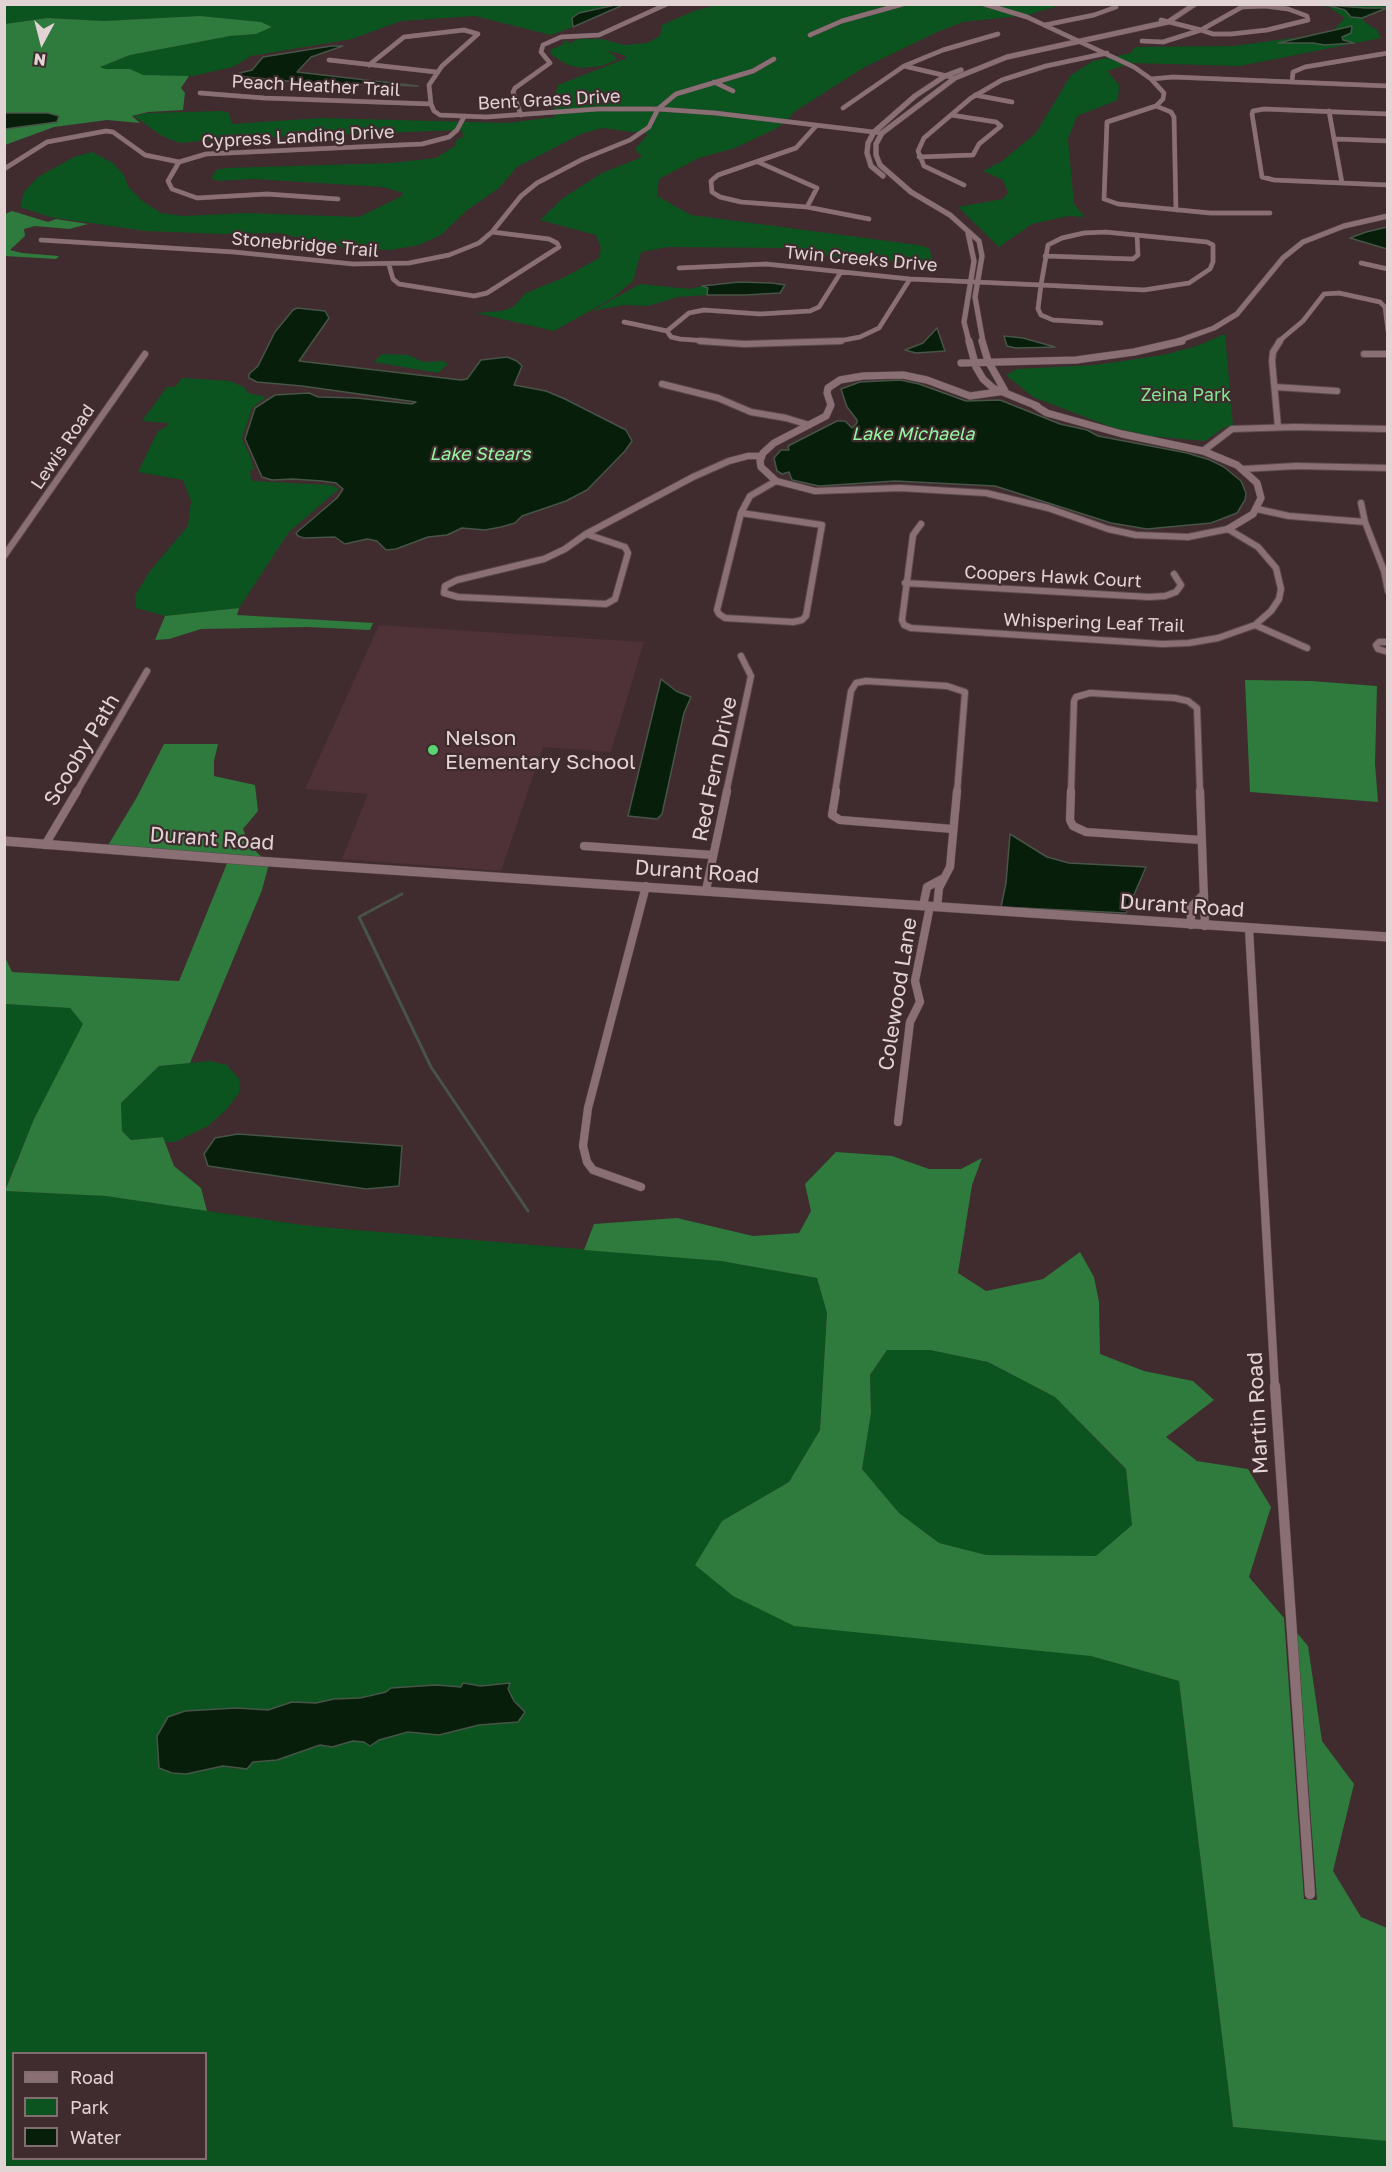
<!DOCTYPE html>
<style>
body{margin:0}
#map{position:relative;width:1392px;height:2172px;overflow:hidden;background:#402b2f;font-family:"Golos Text",sans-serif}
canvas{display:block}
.frame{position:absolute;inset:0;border:6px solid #e2d3d5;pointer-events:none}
.legend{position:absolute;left:12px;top:2052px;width:195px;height:108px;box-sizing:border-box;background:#402b2f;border:2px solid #816e71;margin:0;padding:8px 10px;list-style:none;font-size:18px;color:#e2d3d5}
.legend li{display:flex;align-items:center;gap:12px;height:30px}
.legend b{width:30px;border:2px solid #816e71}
.north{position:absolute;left:12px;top:12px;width:60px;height:60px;-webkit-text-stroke:4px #402b2f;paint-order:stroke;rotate:187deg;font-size:16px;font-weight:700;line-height:24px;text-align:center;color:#e2d3d5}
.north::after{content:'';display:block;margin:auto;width:21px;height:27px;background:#e2d3d5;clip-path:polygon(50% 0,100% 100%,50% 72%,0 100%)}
</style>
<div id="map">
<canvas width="1392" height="2172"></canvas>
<div class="frame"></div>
<ul class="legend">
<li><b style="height:8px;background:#8a7075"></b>Road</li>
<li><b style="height:16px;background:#0c541f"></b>Park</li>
<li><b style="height:16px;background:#061e0a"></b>Water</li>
</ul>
<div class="north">N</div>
</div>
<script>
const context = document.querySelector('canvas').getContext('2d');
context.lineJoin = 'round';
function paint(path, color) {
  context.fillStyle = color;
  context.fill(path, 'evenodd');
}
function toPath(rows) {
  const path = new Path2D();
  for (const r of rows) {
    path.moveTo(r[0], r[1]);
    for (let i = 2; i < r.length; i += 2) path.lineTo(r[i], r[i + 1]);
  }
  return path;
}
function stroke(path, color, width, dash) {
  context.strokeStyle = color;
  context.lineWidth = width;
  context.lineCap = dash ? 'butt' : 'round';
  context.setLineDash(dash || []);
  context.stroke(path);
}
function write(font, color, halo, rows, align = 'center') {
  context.font = font + ' "Golos Text",sans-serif';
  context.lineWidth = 4.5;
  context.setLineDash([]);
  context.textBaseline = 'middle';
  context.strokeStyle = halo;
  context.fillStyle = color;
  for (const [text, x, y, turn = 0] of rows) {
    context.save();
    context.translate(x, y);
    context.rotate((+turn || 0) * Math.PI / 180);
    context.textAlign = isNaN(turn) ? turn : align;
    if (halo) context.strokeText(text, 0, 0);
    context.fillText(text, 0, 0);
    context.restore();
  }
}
const built = toPath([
 [379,625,644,642,611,752,543,747,501,871,342,859,368,794,305,789]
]);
const green = toPath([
 [5,4,615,5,609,8,579,13,573,18,573,27,551,35,475,16,401,21,352,39,251,56,233,67,193,76,169,76,143,75,130,69,105,69,100,67,130,55,230,36,256,34,272,27,260,22,200,16,105,21,47,18,5,24],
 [716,5,1061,5,1028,15,963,22,935,33,863,68,794,112,786,122,773,130,735,148,699,158,659,179,657,196,691,215,918,245,929,248,934,264,833,257,790,248,668,247,641,252,633,281,611,299,554,331,476,313,502,311,513,307,526,293,565,277,599,258,601,248,596,235,540,220,563,198,602,173,642,157,635,149,648,134,602,128,581,134,517,167,499,188,466,211,441,235,419,245,391,250,348,248,278,233,221,234,145,231,50,217,20,207,24,192,38,177,74,157,92,152,113,163,124,175,128,186,141,200,161,213,183,216,247,213,359,217,402,196,403,193,383,187,254,179,218,181,211,178,216,170,227,168,391,163,436,158,455,146,457,139,463,137,462,130,223,139,180,143,162,136,134,116,148,113,223,111,229,113,232,124,321,118,508,123,555,117,553,105,558,85,627,58,621,54,604,50,613,54,617,60,601,66,582,68,568,65,552,55,550,50,564,44,563,41,571,41,567,43,569,44,578,39,601,39,625,45,647,43,660,36,662,25,694,11],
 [1316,5,1387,5,1387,9,1363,18,1363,21,1377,30,1381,38,1240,66,1132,63,1107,71,1119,85,1118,100,1077,116,1068,139,1074,204,1085,217,1068,216,1032,224,999,247,958,207,1003,199,1008,193,1003,180,983,171,1001,162,1036,133,1071,75,1093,61,1131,53,1135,47,1233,46,1331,33,1345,18,1329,7],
 [640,284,690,289,702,286,709,288,707,295,678,297,648,306,624,305,592,311],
 [1225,334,1233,426,1225,427,1205,441,1150,436,1111,427,1033,397,1006,375,1017,369,1095,365,1163,355,1197,346],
 [382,354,408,355,424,362,443,361,448,364,438,373,374,362],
 [182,378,230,381,244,387,248,393,266,397,252,408,242,439,251,458,254,469,250,471,251,479,253,481,331,485,339,489,289,532,239,608,165,616,136,608,135,596,150,571,188,526,191,501,183,480,138,472,158,431,166,427,168,423,142,421,167,387,175,387],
 [5,1004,71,1008,84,1024,34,1119,5,1190],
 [209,1061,227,1065,240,1080,239,1093,226,1110,208,1126,175,1142,165,1142,163,1137,131,1140,122,1131,121,1103,159,1066],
 [5,1191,106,1196,309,1226,721,1261,817,1278,827,1313,820,1430,789,1482,722,1521,1091,1656,1179,1681,1233,2127,1388,2141,1387,2168,5,2168],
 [463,1683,481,1686,509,1683,508,1689,514,1702,522,1707,517,1722,479,1725,439,1735,408,1732,379,1740,370,1746,364,1742,353,1741,332,1747,320,1745,277,1760,253,1762,236,1769,223,1766,185,1774,203,1709,219,1710,236,1708,268,1710,292,1702,316,1703,334,1699,360,1698,386,1692,392,1688,436,1685,461,1687],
 [14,2054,206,2054,206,2158,14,2158],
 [887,1350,930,1350,988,1362,1055,1397,1126,1470,1132,1525,1096,1557,985,1555,939,1543,899,1513,862,1469,871,1413,870,1376]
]);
const forest = toPath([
 [200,16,261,22,272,27,256,34,230,36,130,55,100,67,105,69,130,69,143,75,189,76,181,88,185,93,183,110,148,112,132,116,140,123,107,120,54,127,5,145,6,128,37,125,59,117,48,113,5,113,5,24,47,18,104,21],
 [12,211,48,222,56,219,88,224,69,229,35,226,24,229,25,236,10,250,22,253,59,256,56,259,5,256,5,214],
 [239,608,237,615,373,623,370,630,307,627,201,629,169,639,155,640,165,616],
 [1245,680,1311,681,1377,686,1375,764,1378,802,1250,792],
 [164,744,218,744,214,761,214,776,255,785,258,811,243,829,250,846,263,858,107,847,137,797],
 [228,861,269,864,262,890,190,1063,159,1066,121,1103,122,1131,131,1140,163,1137,174,1166,201,1188,207,1211,106,1196,5,1191,34,1119,83,1024,70,1008,5,1004,4,955,12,972,179,981],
 [836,1152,892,1156,929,1169,961,1169,982,1158,972,1185,958,1273,986,1291,1043,1279,1080,1252,1094,1277,1099,1302,1100,1354,1144,1371,1193,1381,1214,1400,1166,1437,1197,1461,1248,1469,1271,1507,1249,1577,1284,1618,1304,1899,1317,1900,1297,1633,1308,1646,1322,1741,1354,1784,1333,1871,1361,1917,1387,1928,1387,2141,1233,2127,1179,1681,1091,1656,794,1626,733,1596,695,1565,722,1521,789,1482,820,1430,827,1313,817,1278,721,1261,584,1250,594,1224,677,1218,753,1236,799,1233,811,1211,805,1184],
 [887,1350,930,1350,988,1362,1055,1397,1126,1469,1132,1525,1096,1556,986,1555,939,1543,899,1513,862,1469,871,1413,870,1375]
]);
const water = toPath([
 [615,5,623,5,573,27,572,18,579,13,615,5],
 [1326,5,1365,8,1387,8,1362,18,1351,17,1345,10,1326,5],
 [1352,26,1351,33,1342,37,1343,40,1354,43,1325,45,1313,43,1278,43,1352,26],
 [331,46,343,46,311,57,297,72,418,86,309,83,235,76,236,74,252,70,263,57,331,46],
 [5,113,48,113,59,116,57,122,5,129,5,113],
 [1387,227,1387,249,1350,238,1366,232,1387,227],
 [739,282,772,283,785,285,780,293,745,295,707,295,708,288,702,286,739,282],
 [297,308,325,311,329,318,299,361,461,380,467,379,481,360,507,357,517,361,522,366,514,385,546,391,565,399,626,430,632,441,625,451,587,490,566,501,522,516,515,523,501,527,485,530,462,528,447,535,428,537,396,549,386,550,377,541,367,539,345,544,335,537,304,538,298,536,296,533,337,498,343,489,336,483,322,481,293,479,272,480,262,477,245,439,255,408,275,395,291,394,309,393,318,397,357,398,412,404,416,402,302,386,257,382,249,378,249,374,258,366,275,332,293,310,297,308],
 [937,328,945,351,916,353,905,350,923,343,937,328],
 [1004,336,1023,338,1055,347,1016,348,1007,346,1004,336],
 [900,380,919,384,966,401,1000,400,1060,424,1087,430,1098,436,1187,453,1210,460,1224,467,1241,481,1246,493,1245,500,1237,513,1211,523,1147,529,1111,523,995,486,895,481,819,486,792,480,789,472,782,474,777,471,774,458,781,450,789,450,788,446,837,421,845,421,852,428,857,423,857,420,847,407,841,389,860,382,900,380],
 [661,679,676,691,691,697,684,713,662,814,657,819,628,816,661,679],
 [1010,834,1047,857,1069,863,1146,867,1126,913,1001,907,1006,883,1010,834],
 [238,1134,402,1146,399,1186,366,1189,208,1166,204,1154,215,1138,238,1134],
 [463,1683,481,1686,510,1683,508,1689,514,1701,525,1712,518,1722,479,1725,439,1735,408,1732,379,1740,370,1746,364,1742,353,1741,332,1747,320,1745,277,1760,253,1762,247,1769,223,1766,186,1774,172,1773,159,1768,157,1736,168,1717,185,1711,236,1708,268,1710,292,1702,316,1703,334,1699,360,1698,386,1692,391,1688,436,1685,461,1687,463,1683]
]);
const stream = toPath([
 [402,894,359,917,431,1067,528,1211]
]);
const minorFar3 = toPath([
 [984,4,1027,17,1134,67,1151,79,1164,93,1163,99,1156,106,1107,122,1104,199,1118,204,1210,213,1270,213],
 [1265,6,1288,9,1307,16,1308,20,1267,30,1231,34,1213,34,1201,30,1242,7,1265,6],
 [1161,20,1201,30],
 [1045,25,1094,15,1116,7],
 [810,35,842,21,903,4],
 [1142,41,1163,42,1201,30],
 [329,60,436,72],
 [369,65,404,37,464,30,478,34,442,66,429,85,431,104,434,111,440,115,486,117,598,109,658,109,715,113,882,133],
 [904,66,951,77],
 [1151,79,1173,77,1388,86],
 [714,82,733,91],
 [1292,82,1293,72,1305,67,1388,53],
 [200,93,264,98,431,104],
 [975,95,1012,102],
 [1156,106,1171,112,1174,117,1176,210],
 [843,108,904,66,943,50,998,34],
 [1329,111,1342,183],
 [1388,114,1264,109,1253,111,1252,114,1262,177,1274,180,1388,185],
 [521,115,513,92,515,88,550,63,541,52,543,45,561,37,599,35,667,4],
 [816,126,796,148,718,175,711,181,712,192,720,197,741,202,807,207,869,219],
 [1336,139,1388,141],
 [919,157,973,155,979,144,1001,126,996,122,951,115],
 [758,162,817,188,807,207],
 [4,169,47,142,106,131,113,132,145,155,179,162],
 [964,185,924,166,918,151,924,138,971,98,1002,80,1046,66,1107,53],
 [338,199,267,194,197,198,172,189,168,181,179,162,206,154,422,144,449,137,457,130,464,117],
 [1105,232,1207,242,1213,245,1213,262,1210,269,1189,283,1144,290,1041,285,1048,245,1062,238,1084,233,1105,232],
 [41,240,234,252,353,264,409,263,449,255,479,243,492,232,521,196,537,183,583,159,630,140,649,127,658,109,676,94,753,71,774,59],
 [1045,256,1133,259,1138,255,1137,235],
 [1361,263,1388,269],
 [389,265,393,279,399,284,474,296,487,293,559,247,557,243,549,239,492,232],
 [679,268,766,264,910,279,1041,285],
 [1041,285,1038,309,1041,315,1053,320,1101,323],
 [624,322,667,331],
 [720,342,680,339,671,337,667,331,689,313,704,310,760,314,810,311,819,307,841,272],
 [804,342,839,341,860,337,879,328,910,279],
 [1278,342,1303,321,1324,294,1339,293,1380,302,1385,307,1388,331]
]);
const minorFar2 = toPath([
 [700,341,744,344,841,341],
 [1364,354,1388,354],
 [662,384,718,398,751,412,786,418,809,425],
 [1275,387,1337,391],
 [1278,427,1272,361,1273,352,1280,341],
 [1203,451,1232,429,1295,427,1388,429],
 [1243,469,1296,466,1388,468],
 [1361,503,1365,522,1384,571,1388,591],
 [1257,509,1289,516,1365,522],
 [741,513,750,496,776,481,815,491,900,488,986,493,1048,508,1108,529,1136,535,1188,537,1228,529,1258,547,1276,568,1281,589,1279,599,1271,611,1255,625,1218,638,1189,643,1162,644,911,628,904,625,902,620,913,535,921,524],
 [741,513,822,525,806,616,802,620,793,622,725,618,719,614,717,610,741,513],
 [586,534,625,547,628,553,615,599,606,604,458,597,444,593,445,586,457,580,544,559,565,549,586,534],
 [586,534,693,477,729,461,748,456,761,456],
 [4,556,145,354],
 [905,583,1149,597,1165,596,1176,592,1181,585,1174,574],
 [1255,625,1307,648],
 [1388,642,1379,642,1376,645,1378,649,1388,652],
 [76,793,147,671],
 [726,793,751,676,741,656],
 [835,793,851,691,856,683,866,681,947,686,965,692,957,793],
 [1071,793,1074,701,1076,697,1090,693,1175,698,1188,701,1197,708,1200,793]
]);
const minorFar1 = toPath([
 [836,791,832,815,840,820,953,829],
 [1071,791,1070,820,1073,826,1086,832,1201,840],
 [1200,791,1205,926],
 [45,845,77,791],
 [584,846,713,855],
 [706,890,727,791],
 [923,906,927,887,942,879],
 [937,907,939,888,950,867,957,791],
 [1191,925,1191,907,1204,894],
 [1249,929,1275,1388],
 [898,1122,910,1022,920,1002,915,981,930,906],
 [641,1187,593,1170,587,1162,583,1146,588,1108,646,886]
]);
const minor = toPath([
 [1275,1386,1310,1894]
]);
const tertiaryFar2 = toPath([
 [883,176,871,166,867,153,868,143,874,132,915,96,945,76,961,70],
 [968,233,974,261,964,322,969,342],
 [983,342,975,297,982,256,979,241,950,215,911,192,880,165,876,155,876,144,882,133,955,78,1007,57,1168,22,1195,4],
 [1175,342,1214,328,1237,314,1283,258,1303,242,1344,226,1388,216]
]);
const tertiaryFar1 = toPath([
 [969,341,976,367,983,379,993,388,1037,406],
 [982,341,988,361,1005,391],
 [961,363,1076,360,1134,352,1182,341],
 [1034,405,1047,413,1122,434,1203,451,1237,465,1257,483,1261,498,1253,514,1228,529],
 [776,481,761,467,760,461,763,453,774,443,826,416,831,405,827,393,828,388,840,380,863,376,903,375,927,380,970,396,1005,391]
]);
const tertiary = toPath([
 [4,841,256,861,1388,937]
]);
const markers = [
 [433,750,6,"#58d570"]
];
const farStreetnames = [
 ["Peach Heather Trail",316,86,3],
 ["Bent Grass Drive",549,100,-3],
 ["Cypress Landing Drive",298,137,-3],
 ["Stonebridge Trail",305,245,5],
 ["Twin Creeks Drive",861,259,5],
 ["Lewis Road",63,447,-56],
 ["Coopers Hawk Court",1053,577,3],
 ["Whispering Leaf Trail",1094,623,2]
];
const farParknames = [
 ["Zeina Park",1186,395]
];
const farWaternames = [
 ["Lake Michaela",913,434],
 ["Lake Stears",480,454]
];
const poiNames = [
 ["Nelson",445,738],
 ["Elementary School",445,762]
];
const streetNames = [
 ["Scooby Path",82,750,-59],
 ["Red Fern Drive",715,769,-78],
 ["Durant Road",212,839,4],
 ["Durant Road",697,872,4],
 ["Durant Road",1182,906,4],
 ["Colewood Lane",898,994,-81],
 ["Martin Road",1258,1413,-93]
];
paint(built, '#4e3237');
paint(green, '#0c541f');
paint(forest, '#2f7a3d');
paint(water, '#061e0a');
stroke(water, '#485447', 1.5);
stroke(stream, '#485447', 3);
stroke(minorFar3, '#5b494c', 5);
stroke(minorFar2, '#5b494c', 8);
stroke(minorFar1, '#5b494c', 9);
stroke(minor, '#5b494c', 11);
stroke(tertiaryFar2, '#5b494c', 6);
stroke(tertiaryFar1, '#5b494c', 8);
stroke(tertiary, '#5b494c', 10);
stroke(minorFar3, '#8a7075', 4.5);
stroke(minorFar2, '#8a7075', 6);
stroke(minorFar1, '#8a7075', 8);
stroke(minor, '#8a7075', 10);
stroke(tertiaryFar2, '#8a7075', 5);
stroke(tertiaryFar1, '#8a7075', 7);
stroke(tertiary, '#8a7075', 9);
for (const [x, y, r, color] of markers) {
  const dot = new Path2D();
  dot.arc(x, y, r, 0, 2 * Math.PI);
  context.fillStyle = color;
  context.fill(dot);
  stroke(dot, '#402b2f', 2);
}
write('18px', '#e2d3d5', '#402b2f', farStreetnames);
write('18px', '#82e590', '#402b2f', farParknames);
write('italic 18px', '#94f7a1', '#402b2f', farWaternames);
write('21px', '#e2d3d5', '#402b2f', poiNames, 'left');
write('21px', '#e2d3d5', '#402b2f', streetNames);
</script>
